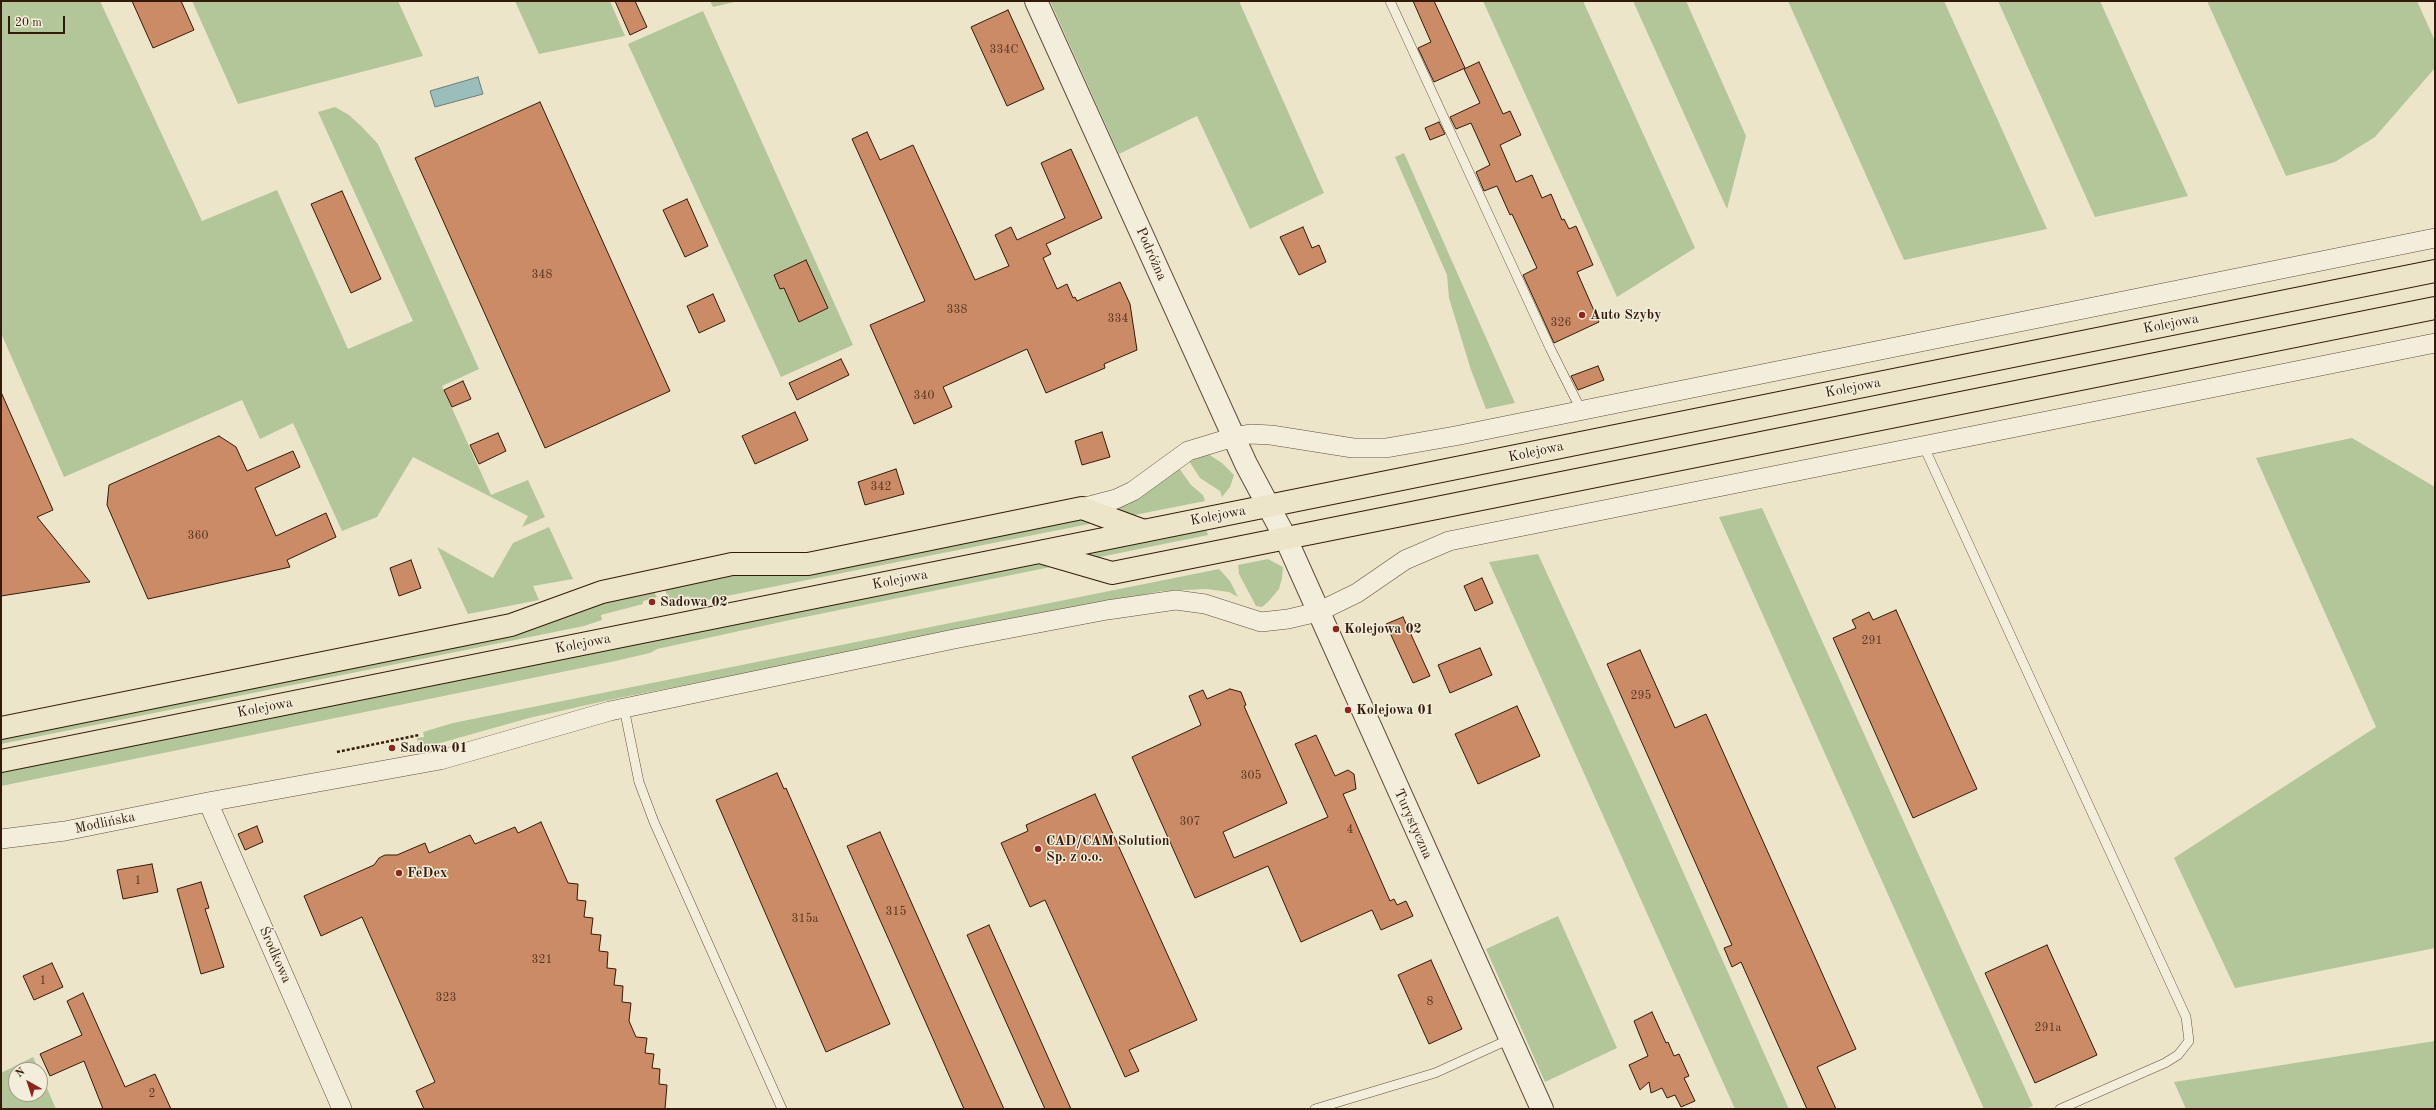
<!DOCTYPE html>
<meta charset="utf-8">
<style>
body{margin:0}
#map{position:relative;width:2436px;height:1110px;overflow:hidden;background:#ece5c9;font-family:"Old Standard TT",serif}
canvas{display:block}
.frame{position:absolute;inset:0;border:2px solid #331a09;pointer-events:none}
.north{position:absolute;left:8px;top:1062px;width:40px;height:40px;box-sizing:border-box;background:#f3eedc;border:1px solid #a69988;border-radius:50%;rotate:321deg;font-size:11px;font-weight:700;line-height:16px;text-align:center;color:#331a09}
.north::after{content:'';display:block;margin:auto;width:14px;height:18px;background:#8f2418;clip-path:polygon(50% 0,100% 100%,50% 72%,0 100%)}
.scale{position:absolute;left:8px;top:16px;width:57px;height:18px;box-sizing:border-box;border:2px solid #331a09;border-top:0;padding-left:5px;font-size:12px;line-height:14px;white-space:nowrap;color:#331a09;-webkit-text-stroke:3px #f3eedc;paint-order:stroke}
</style>
<div id="map">
<canvas width="2436" height="1110"></canvas>
<div class="frame"></div>
<div class="north">N</div>
<div class="scale">20 m</div>
</div>
<script>
const context = document.querySelector('canvas').getContext('2d');
context.lineJoin = 'round';
function paint(path, color) {
  context.fillStyle = color;
  context.fill(path, 'evenodd');
}
function toPath(rows) {
  const path = new Path2D();
  for (const r of rows) {
    path.moveTo(r[0], r[1]);
    for (let i = 2; i < r.length; i += 2) path.lineTo(r[i], r[i + 1]);
  }
  return path;
}
function stroke(path, color, width, dash) {
  context.strokeStyle = color;
  context.lineWidth = width;
  context.lineCap = dash ? 'butt' : 'round';
  context.setLineDash(dash || []);
  context.stroke(path);
}
function write(font, color, halo, rows, align = 'center') {
  context.font = font + ' "Old Standard TT",serif';
  context.lineWidth = 3;
  context.setLineDash([]);
  context.textBaseline = 'middle';
  context.strokeStyle = halo;
  context.fillStyle = color;
  for (const [text, x, y, turn = 0] of rows) {
    context.save();
    context.translate(x, y);
    context.rotate((+turn || 0) * Math.PI / 180);
    context.textAlign = isNaN(turn) ? turn : align;
    if (halo) context.strokeText(text, 0, 0);
    context.fillText(text, 0, 0);
    context.restore();
  }
}
const green = toPath([
 [1,1,100,1,202,221,277,190,348,349,413,321,318,112,335,107,349,115,362,127,378,144,479,369,442,386,491,495,528,480,545,517,522,527,528,516,413,457,377,517,342,531,293,423,260,439,242,400,64,477,1,333],
 [192,1,398,1,423,56,238,104],
 [515,1,610,1,625,36,539,54],
 [710,1,739,1,713,7],
 [1050,1,1239,1,1324,193,1250,229,1197,116,1119,154],
 [1483,1,1583,1,1695,248,1617,297],
 [1633,1,1686,1,1746,136,1727,209],
 [1788,1,1944,1,2047,229,1904,260],
 [1998,1,2100,1,2188,196,2095,217],
 [2207,1,2417,1,2435,41,2435,68,2375,137,2335,162,2286,176],
 [703,11,853,345,781,377,628,44],
 [1404,153,1515,403,1486,409,1471,370,1449,298,1447,275,1395,157],
 [2352,438,2435,487,2435,948,2235,988,2174,858,2376,727,2256,458],
 [1208,454,1222,463,1234,475,1230,487,1222,497,1220,491,1200,478,1189,461],
 [1179,468,1191,485,1203,495,1205,501,691,603,689,596,668,600,665,589,736,574,1072,518],
 [1762,508,1969,966,2033,1106,2026,1109,1984,1109,1719,517],
 [549,527,573,579,533,586,539,600,468,614,437,547,493,578,513,543],
 [1206,529,1208,535,790,620,657,649,650,653,611,662,1,786,1,772],
 [1538,554,1655,809,1789,1109,1735,1109,1489,562],
 [1268,559,1283,567,1282,578,1279,589,1268,602,1262,607,1256,606,1239,574,1238,565],
 [1219,569,1230,581,1238,597,1229,592,1206,589,1162,591,614,699,529,718,419,749,417,738,424,737,423,732,453,723],
 [654,592,657,597,643,601,643,604,601,615,602,620,584,626,1,744,1,736],
 [1558,916,1617,1048,1545,1082,1486,949],
 [2435,1041,2435,1109,2186,1109,2174,1082],
 [33,1057,39,1070,16,1070,16,1094,40,1094,40,1072,56,1109,1,1109,1,1073]
]);
const water = toPath([
 [478,77,483,94,435,107,430,91,478,77]
]);
const building = toPath([
 [132,1,181,1,194,30,153,48,132,1],
 [615,1,635,1,647,27,630,35,615,1],
 [1413,1,1434,1,1465,68,1434,82,1418,48,1431,42,1413,1],
 [1008,10,1044,89,1007,106,971,27,1008,10],
 [1479,62,1503,114,1510,111,1521,135,1500,145,1516,182,1532,175,1542,198,1551,194,1562,220,1564,219,1569,229,1576,226,1593,265,1577,272,1599,322,1554,343,1523,275,1537,268,1512,214,1510,215,1497,186,1484,191,1476,172,1490,165,1471,123,1456,129,1450,117,1480,103,1464,69,1479,62],
 [540,102,670,391,545,448,415,158,540,102],
 [1439,122,1445,134,1430,140,1425,128,1439,122],
 [867,132,880,160,913,145,975,280,1009,266,995,235,1011,227,1017,240,1065,218,1041,163,1071,149,1102,218,1046,244,1051,254,1043,258,1057,289,1067,284,1073,298,1075,297,1077,301,1120,282,1130,304,1137,350,1104,364,1105,368,1046,393,1027,349,943,387,952,407,914,424,870,325,925,301,852,139,867,132],
 [342,191,381,279,351,293,311,204,342,191],
 [687,199,708,246,685,257,663,210,687,199],
 [1303,227,1312,248,1319,245,1326,262,1299,275,1280,237,1303,227],
 [806,260,828,308,799,322,784,288,780,289,774,275,806,260],
 [713,294,725,321,699,333,687,306,713,294],
 [841,359,849,375,797,400,789,383,841,359],
 [1598,366,1604,380,1578,390,1571,376,1598,366],
 [463,381,471,399,452,407,444,390,463,381],
 [1,392,53,510,37,517,90,582,1,596,1,392],
 [795,412,808,440,755,464,742,436,795,412],
 [1102,432,1110,457,1082,465,1075,441,1102,432],
 [498,433,506,451,479,464,470,445,498,433],
 [219,436,236,447,247,471,293,451,300,467,255,488,276,536,326,513,336,537,287,560,290,567,148,599,107,505,109,485,219,436],
 [896,469,904,494,865,505,858,482,896,469],
 [411,560,421,588,399,596,390,568,411,560],
 [1482,578,1493,603,1475,611,1464,586,1482,578],
 [1896,610,1977,789,1913,818,1833,638,1856,628,1852,620,1869,612,1873,620,1896,610],
 [1403,617,1430,676,1413,683,1386,624,1403,617],
 [1480,648,1492,675,1450,693,1438,665,1480,648],
 [1640,650,1675,728,1706,714,1856,1049,1817,1067,1836,1109,1807,1109,1741,962,1732,967,1724,948,1732,945,1607,664,1640,650],
 [1230,689,1241,692,1246,705,1244,706,1287,803,1223,832,1234,858,1328,817,1295,744,1316,735,1335,776,1348,770,1354,774,1356,789,1343,794,1390,901,1394,899,1397,905,1406,901,1413,916,1381,930,1372,910,1301,942,1268,866,1195,898,1132,757,1201,725,1189,696,1203,690,1207,699,1230,689],
 [1517,706,1540,756,1478,784,1455,734,1517,706],
 [777,773,784,789,786,788,890,1024,826,1052,716,800,777,773],
 [1095,794,1197,1020,1129,1050,1139,1071,1125,1077,1045,900,1030,907,1001,843,1028,831,1026,825,1095,794],
 [541,822,568,883,578,884,577,900,586,901,584,917,593,918,591,934,601,935,599,951,608,952,607,968,616,969,614,985,623,986,622,1002,631,1003,629,1021,636,1037,647,1038,645,1053,654,1054,652,1068,660,1069,659,1084,667,1085,665,1109,424,1109,416,1091,435,1082,362,917,321,936,304,896,374,865,379,858,385,855,397,855,425,843,429,853,470,835,475,844,515,827,518,833,541,822],
 [257,826,263,842,245,850,238,834,257,826],
 [880,832,945,978,1004,1109,964,1109,926,1023,847,846,880,832],
 [152,864,158,892,123,899,117,870,152,864],
 [201,882,209,908,205,909,224,967,201,974,177,889,201,882],
 [989,925,1015,983,1071,1109,1045,1109,967,935,989,925],
 [2047,945,2097,1055,2035,1083,1985,973,2047,945],
 [1431,960,1462,1029,1429,1044,1398,975,1431,960],
 [52,963,63,987,34,1000,23,976,52,963],
 [83,993,125,1087,155,1074,171,1109,103,1109,84,1061,50,1076,40,1054,82,1035,67,1001,83,993],
 [1652,1012,1666,1043,1668,1042,1674,1056,1679,1054,1689,1076,1684,1078,1695,1101,1681,1107,1675,1095,1667,1098,1662,1088,1651,1093,1649,1082,1640,1090,1629,1065,1648,1056,1634,1021,1652,1012]
]);
const path = toPath([
 [337,752,419,735]
]);
const service = toPath([
 [1390,1,1550,348,1581,410],
 [1924,447,2186,1017,2189,1041,2178,1055,2165,1063,2060,1109],
 [624,708,639,782,654,822,782,1109],
 [1315,1109,1435,1073,1510,1039]
]);
const minor = toPath([
 [1082,508,1116,499,1133,491,1188,451,1234,437,1250,434,1271,435,1353,448,1386,448,1455,436,2435,238],
 [208,802,342,1109],
 [1,839,65,831,208,802,440,760,610,711,954,639,1107,610,1176,600,1205,604,1261,622,1288,619,1318,612,1357,593,1405,560,1449,541,2435,343]
]);
const tertiary = toPath([
 [1036,1,1246,464,1286,539,1542,1109]
]);
const trunk = toPath([
 [1043,553,1112,573,2435,308],
 [1,728,511,625,602,592,732,564,808,564,1082,508,1144,531],
 [1,761,2435,271]
]);
const markers = [
 [1582,315,4,"#8f2418"],
 [652,602,4,"#8f2418"],
 [1336,629,4,"#8f2418"],
 [1348,710,4,"#8f2418"],
 [392,748,4,"#8f2418"],
 [1038,849,4,"#8f2418"],
 [399,873,4,"#8f2418"]
];
const numberNames = [
 ["334C",1004,50],
 ["348",542,275],
 ["338",957,310],
 ["334",1118,319],
 ["326",1561,323],
 ["340",924,396],
 ["342",881,487],
 ["360",198,536],
 ["291",1872,641],
 ["295",1641,696],
 ["305",1251,776],
 ["307",1190,822],
 ["4",1350,830],
 ["1",138,881],
 ["315",896,912],
 ["315a",805,919],
 ["321",542,960],
 ["1",43,981],
 ["323",446,998],
 ["8",1430,1002],
 ["291a",2048,1028],
 ["2",152,1094]
];
const streetNames = [
 ["Podróżna",1151,254,66],
 ["Kolejowa",2171,324,-11],
 ["Kolejowa",1853,388,-11],
 ["Kolejowa",1536,452,-12],
 ["Kolejowa",1218,516,-11],
 ["Kolejowa",900,580,-11],
 ["Kolejowa",583,644,-11],
 ["Kolejowa",265,708,-11],
 ["Modlińska",105,823,-12],
 ["Turystyczna",1413,824,66],
 ["Środkowa",275,955,66]
];
const poiNames = [
 ["Auto Szyby",1590,315],
 ["Sadowa 02",660,602],
 ["Kolejowa 02",1344,629],
 ["Kolejowa 01",1356,710],
 ["Sadowa 01",400,748],
 ["CAD/CAM Solution",1046,841],
 ["Sp. z o.o.",1046,857],
 ["FeDex",407,873]
];
paint(green, '#b3c69a');
paint(water, '#99bebb');
stroke(water, '#707c74', 1);
paint(building, '#cc8b67');
stroke(building, '#331a09', 1);
stroke(service, '#614d39', 10);
stroke(minor, '#614d39', 20);
stroke(tertiary, '#614d39', 24);
stroke(trunk, '#331a09', 24);
stroke(path, '#331a09', 2.5, [3, 2]);
stroke(service, '#f3eedc', 9);
stroke(minor, '#f3eedc', 19);
stroke(tertiary, '#f3eedc', 22);
stroke(trunk, '#ece5c9', 22);
for (const [x, y, r, color] of markers) {
  const dot = new Path2D();
  dot.arc(x, y, r, 0, 2 * Math.PI);
  context.fillStyle = color;
  context.fill(dot);
  stroke(dot, '#f3eedc', 1.5);
}
write('12px', '#593620', null, numberNames);
write('14px', '#331a09', '#f3eedc', streetNames);
write('bold 14px', '#331a09', '#f3eedc', poiNames, 'left');
</script>
